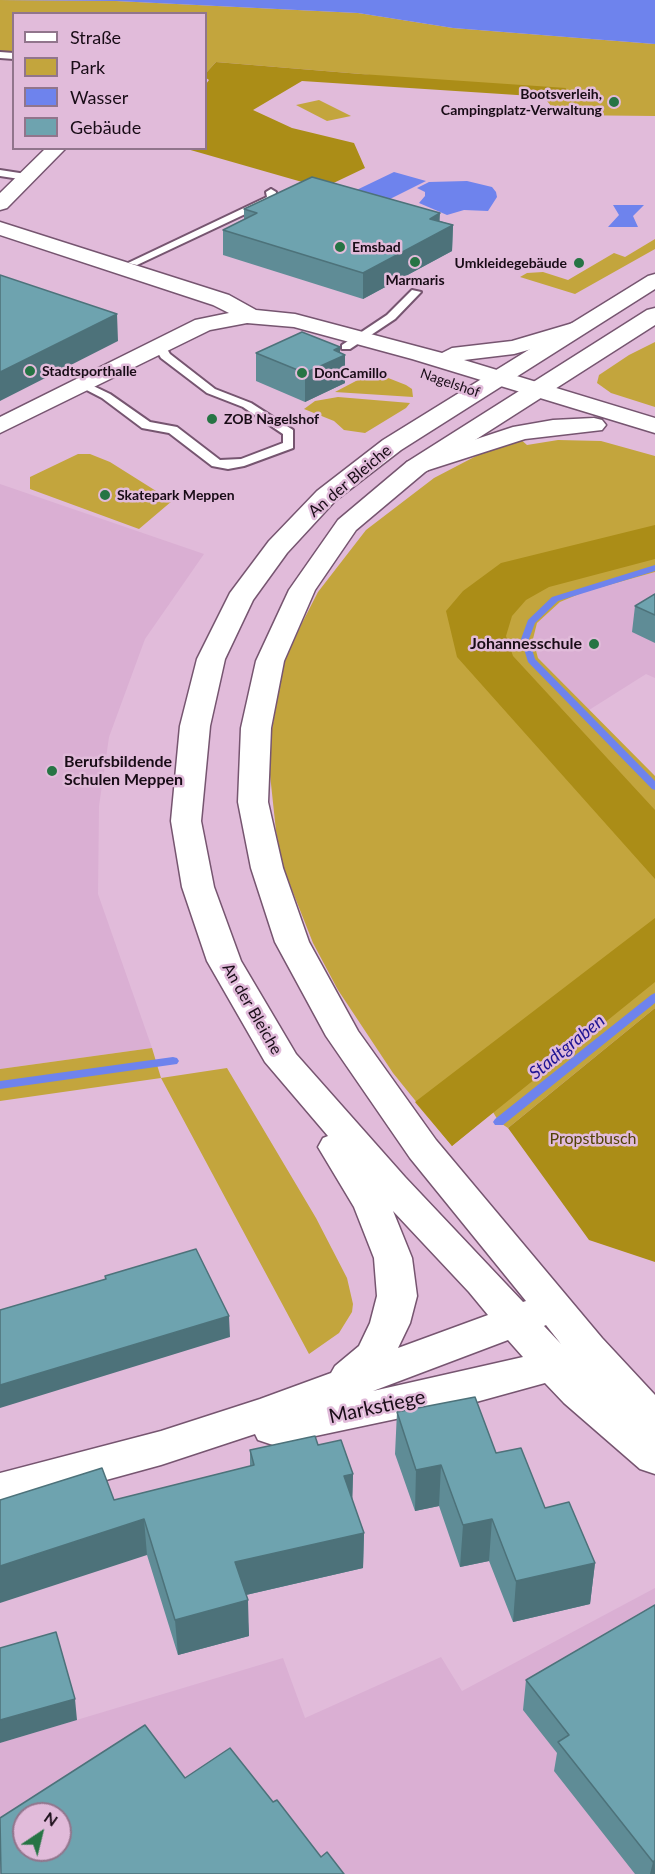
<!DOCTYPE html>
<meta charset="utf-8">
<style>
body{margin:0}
#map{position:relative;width:655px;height:1874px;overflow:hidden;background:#e1bbda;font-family:Lato,sans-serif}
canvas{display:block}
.legend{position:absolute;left:12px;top:12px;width:195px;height:138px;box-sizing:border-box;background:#e1bbda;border:2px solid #91758c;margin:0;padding:8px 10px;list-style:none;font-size:18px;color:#190c17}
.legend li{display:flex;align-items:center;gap:12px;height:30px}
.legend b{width:30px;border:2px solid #91758c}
.north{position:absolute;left:12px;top:1802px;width:60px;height:60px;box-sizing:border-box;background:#e1bbda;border:2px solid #91758c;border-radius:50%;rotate:35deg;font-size:16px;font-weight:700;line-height:24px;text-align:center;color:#190c17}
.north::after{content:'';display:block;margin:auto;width:21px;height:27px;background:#267444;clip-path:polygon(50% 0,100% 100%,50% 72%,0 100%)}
</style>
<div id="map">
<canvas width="655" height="1874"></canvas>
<ul class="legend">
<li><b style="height:8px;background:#fff"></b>Straße</li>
<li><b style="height:16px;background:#c3a53d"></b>Park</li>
<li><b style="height:16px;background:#6e83ed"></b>Wasser</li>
<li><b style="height:16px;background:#6ea3af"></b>Gebäude</li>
</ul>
<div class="north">N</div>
</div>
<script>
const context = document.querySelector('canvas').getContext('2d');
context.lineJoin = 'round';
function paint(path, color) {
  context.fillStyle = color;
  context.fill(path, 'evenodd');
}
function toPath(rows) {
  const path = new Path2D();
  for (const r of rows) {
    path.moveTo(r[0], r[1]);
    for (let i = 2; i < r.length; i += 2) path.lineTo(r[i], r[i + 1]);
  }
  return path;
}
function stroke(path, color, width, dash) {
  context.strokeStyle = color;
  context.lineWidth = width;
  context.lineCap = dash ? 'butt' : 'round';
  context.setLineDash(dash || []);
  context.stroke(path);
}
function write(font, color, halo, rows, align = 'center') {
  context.font = font + ' Lato,sans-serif';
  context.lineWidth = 5;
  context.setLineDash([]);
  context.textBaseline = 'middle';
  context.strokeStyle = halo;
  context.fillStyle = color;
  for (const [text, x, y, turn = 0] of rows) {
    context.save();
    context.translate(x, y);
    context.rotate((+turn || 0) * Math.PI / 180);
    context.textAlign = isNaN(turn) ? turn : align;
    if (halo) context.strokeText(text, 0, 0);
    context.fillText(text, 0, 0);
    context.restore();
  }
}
const built = toPath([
 [0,484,204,554,145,639,109,737,99,806,98,894,152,1048,0,1069],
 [655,572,655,678,646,674,589,710,538,658,533,639,537,623,560,602,584,592],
 [655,1588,655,1874,0,1874,0,1743,283,1658,305,1718,441,1657,462,1691],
 [24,1814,60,1814,60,1850,24,1850]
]);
const green = toPath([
 [0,0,116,1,358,13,453,28,655,44,655,116,558,115,544,97,563,98,361,74,216,62,206,73,206,14,14,14,13,54,0,53],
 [319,100,351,116,327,121,296,105],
 [655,239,655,249,575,294,520,277,527,273,543,272,568,280,614,253,625,257],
 [655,342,655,407,611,393,597,383,599,375,629,355],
 [373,372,406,385,412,389,413,397,335,392],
 [338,397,410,403,406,408,365,433,344,430,334,421,304,409,315,401],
 [519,438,527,445,558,440,601,441,655,456,655,572,584,592,560,602,537,623,533,639,538,658,655,776,655,1008,508,1128,499,1122,493,1112,452,1146,393,1073,338,990,313,943,283,867,276,831,269,765,272,729,284,662,302,623,318,592,366,530,434,478,478,455],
 [78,454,90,454,110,462,172,501,139,529,30,489,30,477],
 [152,1048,161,1078,227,1068,316,1218,347,1278,353,1304,352,1312,339,1333,309,1354,161,1078,0,1101,0,1069]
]);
const forest = toPath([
 [216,62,361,74,566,88,563,98,302,81,253,110,292,128,354,143,365,168,323,188,187,149,206,148,206,84,209,80,206,78,206,73],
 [655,525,655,559,549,587,526,600,512,616,506,636,513,656,655,810,655,879,457,657,446,611,463,591,501,563],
 [655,918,655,982,452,1146,415,1102],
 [655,1008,655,1262,589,1240,508,1128]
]);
const water = toPath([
 [0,0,655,0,655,44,453,28,358,13,116,1],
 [394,172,426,181,374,207,342,197],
 [467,181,492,187,496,192,497,197,488,211,464,210,447,215,419,203,425,196,425,192,417,188,429,182],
 [613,205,644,205,633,216,638,227,608,227,619,215]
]);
const stream = toPath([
 [655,565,655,571,558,601,535,623,529,639,535,659,655,781,655,790,652,789,528,662,521,639,528,620,552,597,655,565],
 [655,993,655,1003,503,1125,495,1125,493,1122,495,1119,651,995,655,993],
 [173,1057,177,1058,179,1061,177,1064,0,1089,0,1081,173,1057]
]);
const service = toPath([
 [0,52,14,53,14,59,0,58,0,52],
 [0,170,26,174,31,177,26,180,0,176,0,170],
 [271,189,276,192,275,200,137,265,128,263,267,197,266,192,271,189],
 [412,290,421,292,395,319,350,349,342,349,342,345,387,315,412,290],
 [160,343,164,344,170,354,215,389,251,403,293,430,293,448,244,466,228,469,212,466,169,433,142,428,102,398,75,384,85,382,110,394,150,422,177,427,220,460,241,459,283,443,283,434,243,407,207,393,161,358,154,346,160,343]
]);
const minor = toPath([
 [46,148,66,148,7,208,0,210,0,193,46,148],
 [0,222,229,295,256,310,295,314,442,353,452,348,512,341,573,323,581,325,584,330,581,335,514,354,464,360,655,418,655,433,412,359,294,327,247,323,210,330,0,433,0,417,195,320,229,313,213,305,0,235,0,222],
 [594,418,602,420,606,425,602,430,525,439,416,474,407,472,404,467,407,462,513,427,553,420,594,418]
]);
const tertiary = toPath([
 [655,274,655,289,401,450,335,501,287,553,253,600,225,659,210,726,201,821,214,887,241,961,296,1054,405,1177,523,1302,526,1301,410,1158,326,1036,275,942,251,868,238,802,241,728,256,661,289,590,338,520,407,462,647,310,655,308,655,325,425,472,356,530,315,590,284,661,271,728,268,802,283,868,309,942,358,1031,436,1140,602,1338,655,1395,655,1474,640,1469,564,1403,545,1383,476,1402,273,1445,258,1440,255,1434,161,1465,0,1509,0,1473,161,1431,260,1399,331,1373,335,1366,359,1346,370,1323,377,1296,374,1258,354,1207,318,1147,323,1138,328,1136,265,1062,207,961,182,887,171,821,180,726,197,659,230,593,269,541,317,491,383,440,648,276,655,274],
 [393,1211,469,1292,488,1315,398,1348,410,1323,417,1296,412,1258,393,1211],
 [546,1325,561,1344,544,1326,546,1325],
 [508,1340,523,1357,373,1391,508,1340]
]);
const wall = toPath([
 [244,209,440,221,453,225,452,251,363,299,223,255,223,230,244,219],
 [340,347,340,353,345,383,305,402,256,381,256,353],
 [655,594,655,643,632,632,635,606],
 [397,1412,496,1453,595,1563,590,1604,513,1622,489,1561,460,1567,439,1506,415,1511,395,1454],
 [318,1445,353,1474,352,1501,364,1533,363,1568,246,1595,249,1636,178,1655,147,1555,114,1500,250,1466,250,1450],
 [655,1605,655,1874,635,1874,554,1771,557,1753,523,1710,526,1680]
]);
const shadedWall = toPath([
 [440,213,439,232,453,225,452,251,363,299,363,273,430,219],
 [117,314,118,341,0,401,0,372],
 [340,347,340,357,345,355,345,383,305,402,305,373,334,350],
 [229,1316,230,1337,0,1408,0,1385],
 [441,1465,439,1506,415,1511,416,1470],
 [353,1474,352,1510,344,1476],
 [144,1519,147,1555,0,1603,0,1566],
 [492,1519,489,1561,460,1567,463,1525],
 [364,1533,363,1568,237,1597,235,1562],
 [595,1563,590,1604,513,1622,516,1581],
 [248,1600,249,1636,178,1655,175,1620],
 [75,1699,77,1720,0,1743,0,1720],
 [655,1860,655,1874,650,1874,653,1862]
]);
const building = toPath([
 [312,177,440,213,430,219,453,225,363,273,223,230,257,213,244,209,312,177],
 [0,275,117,314,0,372,0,275],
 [302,332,340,347,334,350,345,355,305,373,256,353,302,332],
 [655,594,655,615,635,606,655,594],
 [196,1249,229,1316,0,1385,0,1310,106,1279,105,1276,196,1249],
 [475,1397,496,1453,521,1448,545,1508,569,1502,595,1563,516,1581,492,1519,463,1525,441,1465,416,1470,397,1412,475,1397],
 [315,1436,318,1445,341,1440,353,1474,344,1476,364,1533,235,1562,248,1600,175,1620,144,1519,0,1566,0,1500,102,1468,114,1500,254,1465,250,1450,315,1436],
 [655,1605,655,1860,653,1862,558,1742,569,1735,526,1680,655,1605],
 [56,1632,75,1699,0,1720,0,1648,56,1632],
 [145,1725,185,1778,230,1748,273,1802,277,1800,321,1857,327,1852,344,1874,1,1874,0,1818,145,1725],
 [24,1814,60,1814,60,1850,24,1850,24,1814]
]);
const markers = [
 [614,102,6,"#267444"],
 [340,247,6,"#267444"],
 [415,262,6,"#267444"],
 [579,263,6,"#267444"],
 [30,371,6,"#267444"],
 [302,373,6,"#267444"],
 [212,419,6,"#267444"],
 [105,495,6,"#267444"],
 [594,644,6,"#267444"],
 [52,771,6,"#267444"]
];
const farPoinames = [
 ["Bootsverleih,",602,94,"right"],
 ["Campingplatz-Verwaltung",602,110,"right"],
 ["Emsbad",352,247],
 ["Umkleidegebäude",567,263,"right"],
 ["Marmaris",415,280,"center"],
 ["Stadtsporthalle",42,371],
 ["DonCamillo",314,373],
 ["ZOB Nagelshof",224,419],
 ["Skatepark Meppen",117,495]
];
const farStreetnames = [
 ["Nagelshof",450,383,19]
];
const streetNames = [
 ["An der Bleiche",350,481,-40],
 ["An der Bleiche",252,1009,60]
];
const poiNames = [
 ["Johannesschule",582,644],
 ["Berufsbildende",64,762,"left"],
 ["Schulen Meppen",64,780,"left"]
];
const parkNames = [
 ["Propstbusch",593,1139]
];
const waterNames = [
 ["Stadtgraben",567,1047,-39]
];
const nearStreetnames = [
 ["Markstiege",377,1407,-12]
];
paint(built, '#daafd3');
paint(green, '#c3a53d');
paint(forest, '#ab8d17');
paint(water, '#6e83ed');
paint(stream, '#6e83ed');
stroke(service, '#765570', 4);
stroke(minor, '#765570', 3);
stroke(tertiary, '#765570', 3);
paint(service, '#fff');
paint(minor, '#fff');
paint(tertiary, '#fff');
paint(wall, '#5f8c96');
paint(shadedWall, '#4d727a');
paint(building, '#6ea3af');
stroke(building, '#4d727a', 1.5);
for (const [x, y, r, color] of markers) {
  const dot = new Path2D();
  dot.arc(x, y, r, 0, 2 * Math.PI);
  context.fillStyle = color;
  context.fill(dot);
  stroke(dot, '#e1bbda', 2);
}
write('bold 14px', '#190c17', '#e1bbda', farPoinames, 'left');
write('14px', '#190c17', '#e1bbda', farStreetnames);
write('16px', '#190c17', '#e1bbda', streetNames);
write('bold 16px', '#190c17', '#e1bbda', poiNames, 'right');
write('16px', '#524205', '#e1bbda', parkNames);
write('italic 18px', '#201594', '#e1bbda', waterNames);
write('20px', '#190c17', '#e1bbda', nearStreetnames);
</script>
